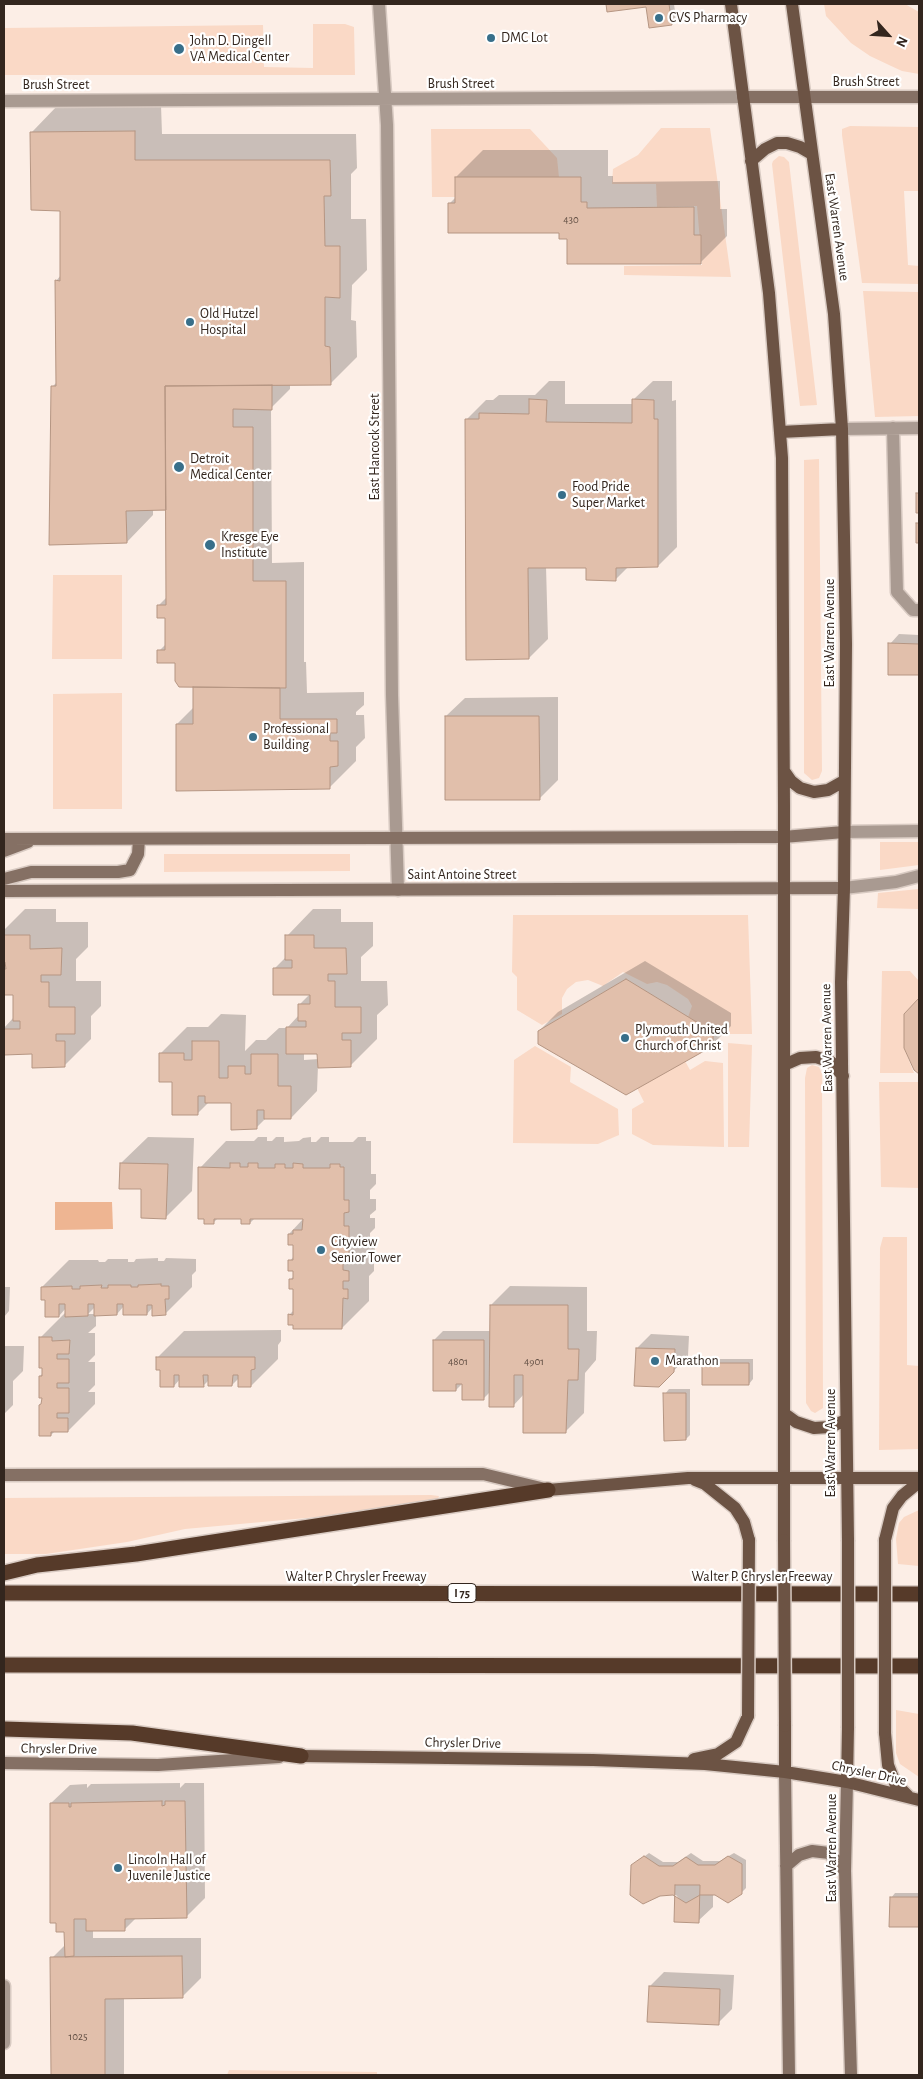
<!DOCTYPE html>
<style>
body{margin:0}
#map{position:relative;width:923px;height:2079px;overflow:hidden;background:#fceee6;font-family:"Alegreya Sans",sans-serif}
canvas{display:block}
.frame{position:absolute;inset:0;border:5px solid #33261e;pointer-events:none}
.north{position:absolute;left:863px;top:10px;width:50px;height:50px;-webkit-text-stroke:4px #fff;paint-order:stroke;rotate:116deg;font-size:14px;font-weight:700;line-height:20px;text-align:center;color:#33261e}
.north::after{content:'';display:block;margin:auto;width:18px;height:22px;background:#33261e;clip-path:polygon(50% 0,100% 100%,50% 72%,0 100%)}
</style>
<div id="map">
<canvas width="923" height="2079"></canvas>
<div class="frame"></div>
<div class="north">N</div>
</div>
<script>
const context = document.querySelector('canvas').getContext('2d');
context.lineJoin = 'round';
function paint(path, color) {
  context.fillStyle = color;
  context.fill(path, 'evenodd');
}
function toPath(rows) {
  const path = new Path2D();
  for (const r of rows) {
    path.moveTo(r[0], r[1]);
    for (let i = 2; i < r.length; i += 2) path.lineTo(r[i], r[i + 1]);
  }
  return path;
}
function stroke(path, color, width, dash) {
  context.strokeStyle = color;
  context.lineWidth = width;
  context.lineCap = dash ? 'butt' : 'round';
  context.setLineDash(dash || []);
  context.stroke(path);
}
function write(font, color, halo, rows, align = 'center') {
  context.font = font + ' "Alegreya Sans",sans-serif';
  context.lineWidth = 4.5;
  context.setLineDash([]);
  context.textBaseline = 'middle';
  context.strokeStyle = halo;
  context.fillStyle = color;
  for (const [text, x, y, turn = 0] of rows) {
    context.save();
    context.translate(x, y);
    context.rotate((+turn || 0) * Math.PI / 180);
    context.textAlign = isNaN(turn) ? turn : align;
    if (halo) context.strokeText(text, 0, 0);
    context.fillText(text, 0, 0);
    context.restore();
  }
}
const green = toPath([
 [824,4,905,4,919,12,919,74,902,71,889,65,870,56,851,43,826,16],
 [4,5,5,28,263,25,264,67,313,68,313,24,345,24,354,27,355,75,4,75],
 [850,126,919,127,919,191,904,191,908,265,919,266,919,284,862,283,842,135,842,129],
 [661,128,710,128,731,277,624,275,624,266,702,265,697,206,657,207,656,184,612,184,613,169,638,155],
 [431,129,530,129,557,158,559,177,455,177,455,197,432,197],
 [779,156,784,157,789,162,817,405,800,406,772,164,773,161],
 [863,291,919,292,919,416,875,417],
 [819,459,822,771,819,778,812,780,804,773,804,460],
 [53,575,122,575,122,659,52,659],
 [122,693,122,809,53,809,53,694],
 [880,842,919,842,919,865,880,870],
 [164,854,350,854,350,871,164,872],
 [919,889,919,909,877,908,878,893],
 [513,915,748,915,752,1034,717,1034,688,1017,692,1006,688,999,667,985,657,982,647,984,623,972,603,986,588,980,576,982,567,989,562,998,562,1014,542,1025,517,1010,517,977,512,972],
 [882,971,910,971,919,981,919,998,904,1014,904,1048,914,1073,880,1073],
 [728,1043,752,1045,749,1147,728,1147],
 [535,1046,571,1067,570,1082,618,1109,619,1135,598,1144,513,1143,514,1060],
 [685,1061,690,1070,705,1061,723,1063,724,1147,653,1145,632,1134,632,1109,644,1102,637,1088],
 [812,1065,819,1067,822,1074,823,1408,815,1413,811,1411,806,1403,805,1078,807,1068],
 [879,1082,919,1082,919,1188,881,1187],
 [883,1237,907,1237,907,1365,919,1366,919,1449,879,1450,880,1248],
 [431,1495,439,1496,437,1501,350,1514,185,1529,127,1542,46,1554,4,1554,4,1498],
 [919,1510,919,1566,898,1564,896,1539,899,1523,904,1517],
 [896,1710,919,1714,919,1777,900,1764,896,1753],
 [229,2070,377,2072,377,2075,227,2075]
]);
const water = toPath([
 [55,1202,112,1202,113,1229,55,1230]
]);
const shadow = toPath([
 [607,4,674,4,676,19,671,24,647,5,608,11],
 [58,105,161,105,162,134,356,134,357,168,351,174,351,219,366,219,367,270,352,285,351,320,356,321,357,357,330,384,290,384,290,389,271,408,272,563,304,562,304,662,306,662,307,693,364,692,364,705,356,712,356,715,364,715,365,738,356,747,356,761,329,788,177,724,194,707,194,686,176,662,159,651,167,643,167,617,159,605,167,597,167,508,153,509,153,515,127,542,52,387,57,382,56,281,61,275,62,209,32,132],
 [483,150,608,150,608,176,613,176,613,182,720,181,720,209,727,209,727,236,700,263,568,238,561,232,449,204,456,197,456,177],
 [549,381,565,381,565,404,634,404,634,399,653,381,672,381,672,401,676,400,677,547,658,566,629,566,616,579,587,566,546,566,548,639,529,658,467,419,486,400,493,400,499,395,535,395],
 [899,634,919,635,919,674,889,674,890,644],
 [558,697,558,780,539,799,446,716,465,698],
 [25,909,56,909,56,922,88,922,88,947,76,959,76,981,101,981,101,1006,91,1016,91,1039,64,1066,33,1053,4,1053,4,1028,14,1017,14,994,4,994,4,930],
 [313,909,341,909,341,922,373,922,373,946,361,957,361,981,387,981,388,1005,377,1015,377,1039,350,1066,318,1066,317,1091,291,1118,266,1118,256,1128,232,1102,209,1102,197,1114,173,1081,160,1054,187,1027,208,1027,221,1014,246,1015,245,1051,256,1040,266,1040,279,1028,287,1028,299,1015,299,1005,310,994,274,969,287,956,287,936],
 [304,1053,319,1053,319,1059,304,1060],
 [645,961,731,1013,731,1026,712,1045,539,1031,558,1012],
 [919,1000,919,1073,915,1069,905,1014],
 [148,1137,194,1138,192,1191,166,1217,121,1163],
 [258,1137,267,1137,267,1141,272,1141,276,1137,284,1137,284,1142,299,1141,303,1138,311,1137,311,1142,316,1142,321,1137,329,1137,329,1142,353,1142,358,1137,366,1137,366,1141,371,1141,371,1174,376,1174,376,1184,370,1190,370,1199,376,1199,376,1210,370,1215,370,1218,375,1218,375,1228,370,1233,370,1244,375,1244,375,1253,369,1258,369,1263,374,1263,374,1271,369,1276,369,1301,342,1328,289,1315,294,1310,294,1288,290,1280,294,1276,294,1270,290,1261,294,1256,294,1243,289,1234,304,1218,255,1218,250,1223,242,1218,218,1218,213,1223,200,1168,226,1141,254,1141],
 [158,1258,158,1261,164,1261,166,1258,196,1259,196,1271,192,1275,192,1287,165,1314,153,1307,147,1314,124,1306,117,1314,96,1314,96,1326,88,1333,95,1333,95,1355,88,1362,95,1362,95,1385,88,1392,95,1392,95,1404,68,1431,55,1431,51,1435,43,1403,40,1376,43,1373,41,1337,66,1312,66,1308,59,1316,46,1299,42,1287,69,1260,98,1260,99,1262,105,1262,108,1259,128,1259,128,1262,134,1262,136,1259],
 [95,1307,96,1314,88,1314],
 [510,1286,587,1287,587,1331,597,1331,596,1360,585,1373,584,1413,565,1432,524,1394,513,1406,490,1392,483,1399,464,1382,456,1390,434,1340,443,1331,491,1331,491,1305],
 [4,1287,10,1287,9,1311,4,1317],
 [281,1330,281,1341,278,1345,278,1359,251,1386,239,1378,232,1385,210,1379,203,1386,180,1379,174,1386,161,1369,157,1358,184,1331],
 [651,1334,689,1336,688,1356,659,1386,637,1348],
 [4,1346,24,1346,23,1371,13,1381,13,1405,4,1414],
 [708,1359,753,1359,753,1379,749,1384,703,1363],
 [669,1389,690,1389,690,1435,686,1439,665,1394],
 [180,1783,180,1788,185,1783,204,1783,205,1898,186,1917,136,1918,125,1929,93,1930,93,1938,201,1938,201,1978,182,1997,124,1997,124,2075,52,2075,52,1958,66,1944,66,1931,57,1921,51,1921,50,1819,52,1817,51,1803,70,1785,87,1784,87,1788,91,1784],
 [649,1853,663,1862,678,1862,691,1853,703,1861,720,1861,734,1853,746,1860,746,1888,741,1893,713,1894,713,1907,698,1921,676,1895,660,1895,633,1865],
 [895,1893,919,1893,919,1925,891,1925,891,1898],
 [664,1972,734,1975,732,2009,718,2023,650,1986]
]);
const building = toPath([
 [606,4,669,4,672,25,649,28,646,7,607,12,606,4],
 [135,131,135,160,330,160,331,196,324,196,325,246,340,246,340,298,325,297,325,346,330,347,331,385,165,386,166,510,126,511,127,543,49,545,51,386,56,386,55,280,60,281,60,211,31,210,30,132,135,131],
 [455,177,581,177,581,202,587,202,587,208,694,207,694,235,701,235,701,264,567,264,567,239,559,239,559,233,448,233,448,203,455,203,455,177],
 [272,385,272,410,233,409,233,427,253,427,253,581,286,581,286,688,179,687,175,681,175,663,157,663,157,650,165,650,165,618,157,618,157,605,166,605,165,386,272,385],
 [529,399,547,400,546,422,632,423,632,399,654,400,654,419,658,419,658,567,616,568,616,581,586,580,586,568,528,568,529,659,466,660,465,419,479,419,479,413,529,414,529,399],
 [916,493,919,493,919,513,916,513,916,493],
 [916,523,919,523,919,543,916,543,916,523],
 [888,643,919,644,919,675,888,675,888,643],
 [193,687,280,688,280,719,337,719,337,733,330,733,330,741,338,741,338,766,330,767,330,789,176,791,176,724,193,724,193,687],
 [445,716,539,716,540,800,445,800,445,716],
 [4,935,30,935,30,949,62,948,61,975,41,975,41,982,49,982,49,1007,75,1007,75,1034,56,1034,56,1041,65,1041,65,1067,32,1068,32,1054,4,1055,4,1029,20,1029,20,1021,13,1021,13,995,4,995,4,969,6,969,5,962,4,962,4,935],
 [285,935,314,935,314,948,346,948,347,974,328,974,328,981,335,981,335,1007,361,1007,361,1033,342,1033,342,1040,351,1040,351,1067,318,1068,317,1054,286,1054,286,1027,306,1027,306,1021,298,1021,298,1004,310,1004,310,995,273,995,273,968,292,968,292,960,285,960,285,935],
 [626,979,713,1032,713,1046,626,1095,538,1044,538,1031,626,979],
 [919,998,919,1074,914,1070,904,1048,904,1014,919,998],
 [192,1041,219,1041,219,1078,228,1078,228,1066,245,1066,245,1074,251,1074,251,1054,278,1054,278,1086,291,1086,291,1119,264,1119,264,1110,257,1110,257,1129,231,1130,231,1103,205,1103,205,1096,198,1096,198,1115,172,1115,172,1082,159,1082,159,1053,184,1053,184,1060,192,1060,192,1041],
 [120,1163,168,1164,166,1219,141,1218,141,1189,119,1189,120,1163],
 [230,1163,240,1163,240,1167,248,1167,248,1163,258,1163,258,1168,275,1168,275,1164,285,1164,285,1168,293,1168,293,1163,303,1164,303,1168,330,1168,330,1164,340,1164,340,1167,344,1167,344,1200,349,1200,349,1212,344,1213,344,1226,349,1226,349,1238,344,1238,344,1244,349,1244,349,1256,343,1256,343,1270,349,1271,349,1281,343,1281,343,1289,348,1289,348,1299,343,1298,342,1329,293,1329,293,1325,288,1325,288,1314,293,1315,293,1289,289,1289,289,1279,293,1279,293,1271,288,1271,288,1260,293,1260,293,1245,288,1245,288,1234,293,1234,293,1230,302,1230,303,1219,250,1219,250,1224,241,1224,241,1219,214,1219,214,1224,204,1224,204,1219,198,1219,198,1167,230,1168,230,1163],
 [161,1284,161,1286,169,1286,169,1299,165,1299,166,1315,152,1316,152,1305,147,1305,147,1315,123,1315,123,1304,117,1304,117,1315,94,1316,94,1304,88,1304,88,1316,65,1317,65,1304,59,1304,59,1317,45,1317,45,1300,41,1300,41,1287,72,1286,72,1289,80,1289,80,1286,102,1285,101,1288,108,1288,108,1285,131,1285,131,1287,138,1287,138,1285,161,1284],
 [490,1305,568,1305,568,1349,579,1349,578,1380,568,1380,566,1433,523,1433,523,1375,514,1375,514,1407,489,1407,490,1305],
 [39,1337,52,1337,52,1341,70,1340,69,1354,57,1354,57,1359,69,1359,69,1383,57,1383,57,1388,69,1388,69,1413,57,1413,57,1418,68,1418,68,1432,51,1432,51,1436,39,1436,39,1405,41,1404,42,1398,39,1398,39,1376,42,1376,42,1368,39,1368,39,1337],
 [433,1340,484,1340,484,1400,462,1400,462,1384,456,1384,456,1391,433,1391,433,1340],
 [636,1348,675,1349,674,1372,659,1387,634,1386,636,1348],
 [156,1357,255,1357,255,1369,251,1370,251,1387,238,1387,238,1375,233,1375,232,1386,208,1386,208,1375,203,1375,204,1387,179,1387,179,1375,174,1375,174,1387,160,1387,160,1370,156,1370,156,1357],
 [702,1363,749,1363,749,1385,702,1385,702,1363],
 [663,1393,686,1393,686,1440,664,1441,663,1393],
 [162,1801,162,1806,165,1805,165,1801,185,1801,187,1918,125,1919,125,1931,86,1931,86,1919,74,1919,74,1956,65,1957,64,1932,56,1932,56,1923,50,1923,50,1803,69,1803,69,1807,71,1807,71,1803,162,1801],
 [644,1856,659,1866,673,1866,686,1857,698,1865,715,1865,728,1856,742,1864,742,1894,728,1903,715,1895,700,1895,686,1903,673,1895,660,1896,643,1904,630,1895,631,1865,644,1856],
 [675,1885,700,1885,699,1923,674,1922,675,1885],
 [890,1897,919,1897,919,1927,889,1927,890,1897],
 [182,1956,183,1998,105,1999,105,2075,51,2075,50,1957,182,1956],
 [649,1986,720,1989,719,2025,647,2022,649,1986]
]);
const street = toPath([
 [379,4,387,125,392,695,398,890],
 [4,101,743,97],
 [893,428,897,592,913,610,919,610],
 [842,429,919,428],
 [844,832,919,831],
 [844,888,896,882,919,876],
 [4,1986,4,2043]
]);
const secondary = toPath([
 [743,97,919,97],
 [4,839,747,837,783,837,844,832],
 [4,851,28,842],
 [4,879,31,872,118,872,130,870,138,854,139,839],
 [4,891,844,888],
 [4,1475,483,1474,545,1489],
 [4,1763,158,1765,279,1757],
 [785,1772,789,2075],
 [847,1782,845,1871,851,2075],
 [786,1866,799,1855,812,1851,829,1853,845,1871]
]);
const primary = toPath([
 [731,4,769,293,782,458,784,805,784,1540],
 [792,4,834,314,842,429,846,644,844,888,841,982,848,1540],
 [751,161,765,149,777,143,787,143,800,147,812,154],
 [780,432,842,429],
 [784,771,791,781,800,788,814,792,828,790,844,781],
 [784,1065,800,1058,816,1057,831,1062,843,1076],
 [785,1414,796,1422,814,1428,830,1427,846,1420],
 [695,1480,705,1484,735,1508,744,1522,749,1540],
 [548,1490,688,1478,919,1478],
 [885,1540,893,1508,902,1496,919,1482],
 [785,1726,785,1772],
 [885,1733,888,1765,895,1783,908,1796],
 [301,1756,593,1760,705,1764,785,1772,847,1782,919,1800],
 [694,1759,718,1754,736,1742,748,1716],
 [847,1782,848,1728]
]);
const highway = toPath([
 [4,1573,37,1565,136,1554,548,1490],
 [4,1593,919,1594],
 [4,1665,919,1666],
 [4,1729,132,1733,301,1756]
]);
const primaryBridge = toPath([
 [784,1540,785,1726],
 [748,1716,749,1540],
 [848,1728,848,1540],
 [885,1733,885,1540]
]);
const markers = [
 [659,18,5,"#386f8a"],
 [491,38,5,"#386f8a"],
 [179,49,6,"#386f8a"],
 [190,322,5,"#386f8a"],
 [179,467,6,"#386f8a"],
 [562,495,5,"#386f8a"],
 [210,545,6,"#386f8a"],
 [253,737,5,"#386f8a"],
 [625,1038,5,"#386f8a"],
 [321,1250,5,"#386f8a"],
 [655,1361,5,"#386f8a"],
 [118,1868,5,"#386f8a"]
];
const numberNames = [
 ["430",571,220],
 ["4801",458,1362],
 ["4901",534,1362],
 ["1025",78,2037]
];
const shields = [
 [462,1593,28]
];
const shieldNames = [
 ["I 75",462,1593]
];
const poiNames = [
 ["CVS Pharmacy",669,18],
 ["DMC Lot",501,38],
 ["John D. Dingell",190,41],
 ["VA Medical Center",190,57],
 ["Old Hutzel",200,314],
 ["Hospital",200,330],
 ["Detroit",190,459],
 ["Medical Center",190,475],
 ["Food Pride",572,487],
 ["Super Market",572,503],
 ["Kresge Eye",221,537],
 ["Institute",221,553],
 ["Professional",263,729],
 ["Building",263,745],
 ["Plymouth United",635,1030],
 ["Church of Christ",635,1046],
 ["Cityview",331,1242],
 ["Senior Tower",331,1258],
 ["Marathon",665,1361],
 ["Lincoln Hall of",128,1860],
 ["Juvenile Justice",128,1876]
];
const streetNames = [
 ["Brush Street",866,82],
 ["Brush Street",461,84],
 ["Brush Street",56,85],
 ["East Warren Avenue",837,227,82],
 ["East Hancock Street",375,447,-90],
 ["East Warren Avenue",830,633,-90],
 ["Saint Antoine Street",462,875],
 ["East Warren Avenue",827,1038,-91],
 ["East Warren Avenue",831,1443,-90],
 ["Walter P. Chrysler Freeway",356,1577],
 ["Walter P. Chrysler Freeway",762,1577],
 ["Chrysler Drive",463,1743,1],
 ["Chrysler Drive",59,1749,1],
 ["Chrysler Drive",869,1773,12],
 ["East Warren Avenue",832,1848,-90]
];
paint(green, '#fad9c6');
paint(water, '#eeb592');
paint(shadow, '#0003');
paint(building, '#e1bfab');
stroke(building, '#b59582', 1);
stroke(street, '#d8cac2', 15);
stroke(secondary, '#d8cac2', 15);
stroke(primary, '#d8cac2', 15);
stroke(highway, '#d8cac2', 18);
stroke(street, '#a99a91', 12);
stroke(secondary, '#857064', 12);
stroke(primary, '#6c5344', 12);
stroke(highway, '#563a29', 15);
stroke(primaryBridge, '#d8cac2', 15, []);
stroke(primaryBridge, '#6c5344', 12);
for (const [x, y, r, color] of markers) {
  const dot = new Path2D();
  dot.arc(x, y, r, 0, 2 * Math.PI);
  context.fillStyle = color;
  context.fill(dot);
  stroke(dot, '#fff', 2);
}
write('11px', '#5e4c41', null, numberNames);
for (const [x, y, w] of shields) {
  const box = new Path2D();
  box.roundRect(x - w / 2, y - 9.5, w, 19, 4);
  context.fillStyle = '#fff';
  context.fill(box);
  stroke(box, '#33261e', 1);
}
write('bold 12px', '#33261e', null, shieldNames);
write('14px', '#33261e', '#fff', poiNames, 'left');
write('14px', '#33261e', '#fff', streetNames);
</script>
